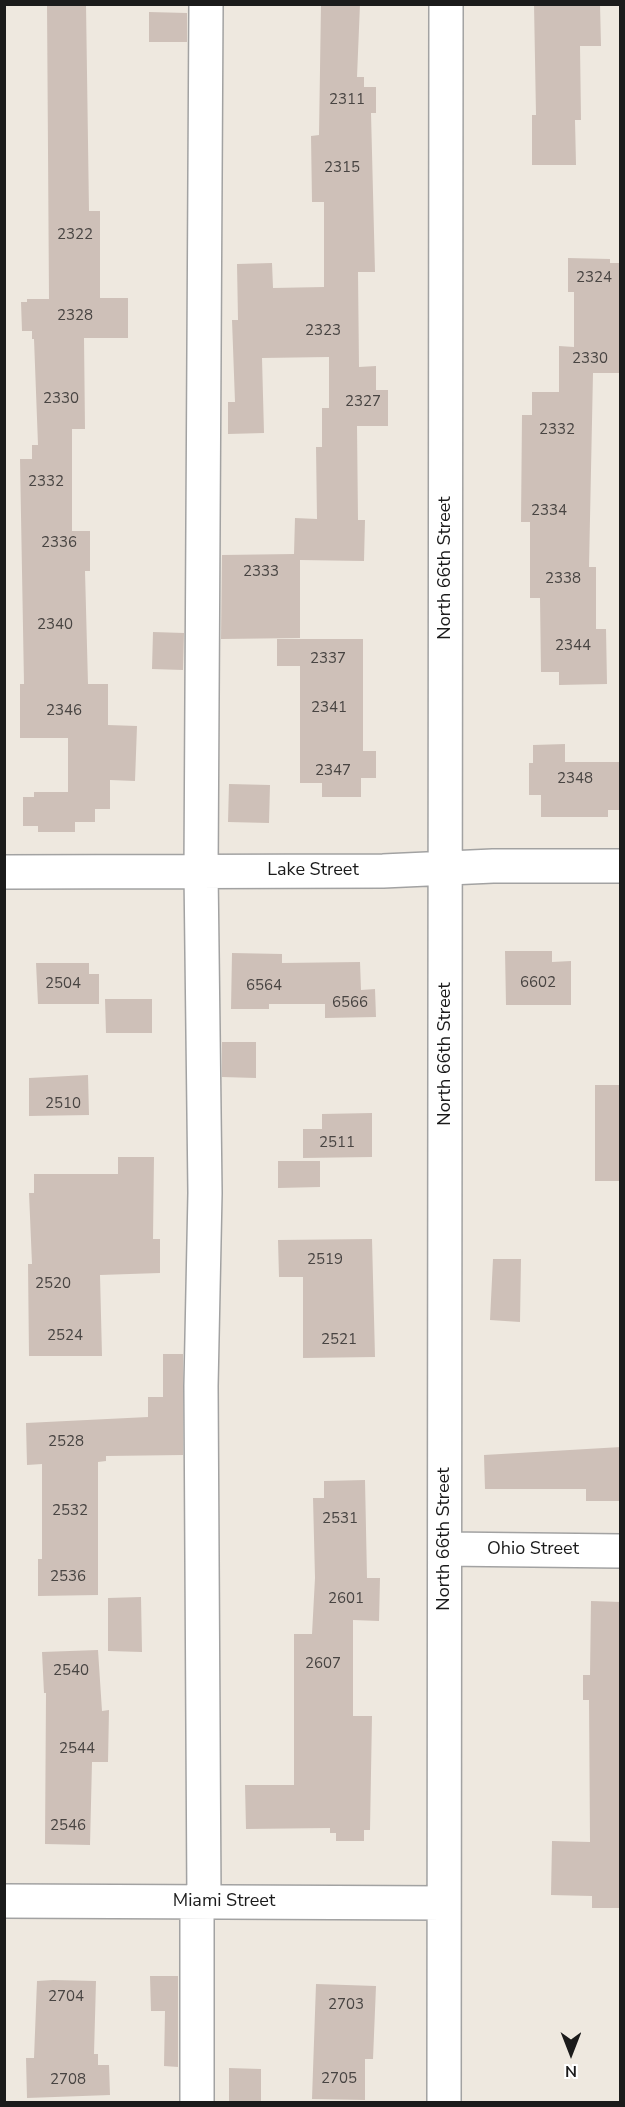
<!DOCTYPE html>
<style>
body{margin:0}
#map{position:relative;width:625px;height:2107px;overflow:hidden;background:#eee8df;font-family:"Nunito Sans",sans-serif}
canvas{display:block}
.frame{position:absolute;inset:0;border:6px solid #1b1b1b;pointer-events:none}
.north{position:absolute;left:541px;top:2023px;width:60px;height:60px;-webkit-text-stroke:4px #fff;paint-order:stroke;rotate:180deg;font-size:16px;font-weight:700;line-height:24px;text-align:center;color:#1b1b1b}
.north::after{content:'';display:block;margin:auto;width:21px;height:27px;background:#1b1b1b;clip-path:polygon(50% 0,100% 100%,50% 72%,0 100%)}
</style>
<div id="map">
<canvas width="625" height="2107"></canvas>
<div class="frame"></div>
<div class="north">N</div>
</div>
<script>
const context = document.querySelector('canvas').getContext('2d');
context.lineJoin = 'round';
function paint(path, color) {
  context.fillStyle = color;
  context.fill(path, 'evenodd');
}
function toPath(rows) {
  const path = new Path2D();
  for (const r of rows) {
    path.moveTo(r[0], r[1]);
    for (let i = 2; i < r.length; i += 2) path.lineTo(r[i], r[i + 1]);
  }
  return path;
}
function stroke(path, color, width, dash) {
  context.strokeStyle = color;
  context.lineWidth = width;
  context.lineCap = dash ? 'butt' : 'round';
  context.setLineDash(dash || []);
  context.stroke(path);
}
function write(font, color, halo, rows, align = 'center') {
  context.font = font + ' "Nunito Sans",sans-serif';
  context.lineWidth = 5;
  context.setLineDash([]);
  context.textBaseline = 'middle';
  context.strokeStyle = halo;
  context.fillStyle = color;
  for (const [text, x, y, turn = 0] of rows) {
    context.save();
    context.translate(x, y);
    context.rotate((+turn || 0) * Math.PI / 180);
    context.textAlign = isNaN(turn) ? turn : align;
    if (halo) context.strokeText(text, 0, 0);
    context.fillText(text, 0, 0);
    context.restore();
  }
}
const building = toPath([
 [47,4,86,4,89,211,100,211,100,298,128,298,128,338,84,338,85,429,72,429,72,531,90,531,90,571,85,571,88,684,108,684,108,725,137,726,135,781,110,780,110,809,95,809,95,822,75,822,75,832,38,832,38,826,23,826,23,797,34,797,34,792,68,792,68,738,20,738,20,684,24,684,20,459,32,459,32,445,38,445,34,339,32,339,32,331,22,331,21,302,27,302,27,299,49,299],
 [321,4,360,4,357,77,364,77,364,87,376,87,376,113,371,113,375,272,358,272,359,367,376,366,376,390,388,390,388,426,357,426,358,520,365,520,364,561,300,560,300,638,221,639,222,555,294,554,295,518,317,519,316,447,322,447,322,408,329,408,329,357,262,358,264,433,228,434,228,402,235,402,232,320,238,320,237,264,272,263,273,288,324,287,324,202,312,202,311,136,319,135],
 [534,4,600,4,601,46,580,46,581,120,575,120,576,165,532,165,532,115,536,115],
 [149,12,187,13,187,42,149,42],
 [568,258,610,259,610,263,621,263,621,373,593,373,589,567,596,567,596,629,606,629,607,684,559,685,559,672,541,672,540,598,530,598,530,522,521,522,522,415,532,415,532,392,559,392,559,346,574,347,574,292,568,292],
 [153,632,184,633,183,670,152,669],
 [277,639,363,639,363,751,376,751,376,778,361,778,361,797,322,797,322,783,300,783,300,666,277,666],
 [565,744,565,762,621,762,621,810,608,810,608,817,541,817,541,795,529,795,529,763,533,763,533,745],
 [229,784,270,785,269,823,228,822],
 [505,951,552,951,552,962,571,961,571,1005,506,1005],
 [232,953,282,954,282,963,360,962,361,990,375,989,376,1017,325,1018,325,1004,269,1004,269,1009,231,1009],
 [36,963,89,963,89,974,99,974,99,1004,38,1004],
 [105,999,152,999,152,1033,106,1033],
 [222,1042,256,1042,256,1078,222,1077],
 [88,1075,89,1115,29,1116,29,1078],
 [595,1085,621,1085,621,1181,595,1181],
 [372,1113,372,1157,303,1158,303,1129,322,1129,322,1114],
 [118,1157,154,1157,153,1239,160,1239,160,1273,100,1275,102,1356,29,1356,28,1264,32,1264,29,1193,34,1193,34,1174,118,1174],
 [278,1161,320,1161,320,1187,278,1188],
 [372,1239,375,1357,303,1358,303,1277,279,1277,278,1240],
 [493,1259,521,1259,520,1322,490,1320],
 [163,1354,183,1354,183,1455,106,1456,106,1461,98,1462,98,1595,38,1596,38,1559,42,1559,42,1464,27,1465,26,1423,148,1417,148,1397,163,1397],
 [621,1447,621,1501,586,1501,586,1489,485,1489,484,1455],
 [365,1480,367,1578,380,1578,379,1621,353,1620,353,1716,372,1716,370,1830,364,1830,364,1841,336,1841,336,1833,330,1833,330,1828,246,1829,245,1785,294,1785,294,1634,312,1634,315,1578,313,1498,324,1498,324,1481],
 [141,1597,142,1652,108,1651,108,1598],
 [591,1601,621,1602,621,1908,592,1908,592,1896,551,1895,552,1841,590,1842,589,1700,583,1700,583,1675,590,1675],
 [98,1650,102,1711,109,1710,108,1762,92,1762,90,1845,45,1844,46,1693,44,1693,42,1652],
 [150,1976,178,1976,178,2067,164,2066,165,2011,151,2011],
 [53,1980,96,1981,94,2054,98,2054,98,2065,109,2065,110,2095,27,2098,26,2058,34,2058,37,1981],
 [316,1984,376,1986,373,2059,365,2059,365,2100,312,2099],
 [229,2068,261,2069,261,2103,229,2103]
]);
const minor = toPath([
 [4,872,383,871,493,866,620,866],
 [445,1549,620,1551],
 [4,1901,444,1903],
 [197,1902,197,2102],
 [204,1902,201,1386,205,1193,201,871,206,4],
 [444,2102,446,4]
]);
const numberNames = [
 ["2311",347,100],
 ["2315",342,168],
 ["2322",75,235],
 ["2324",594,278],
 ["2328",75,316],
 ["2323",323,331],
 ["2330",590,359],
 ["2330",61,399],
 ["2327",363,402],
 ["2332",557,430],
 ["2332",46,482],
 ["2334",549,511],
 ["2336",59,543],
 ["2333",261,572],
 ["2338",563,579],
 ["2340",55,625],
 ["2344",573,646],
 ["2337",328,659],
 ["2341",329,708],
 ["2346",64,711],
 ["2347",333,771],
 ["2348",575,779],
 ["6602",538,983],
 ["2504",63,984],
 ["6564",264,986],
 ["6566",350,1003],
 ["2510",63,1104],
 ["2511",337,1143],
 ["2519",325,1260],
 ["2520",53,1284],
 ["2524",65,1336],
 ["2521",339,1340],
 ["2528",66,1442],
 ["2532",70,1511],
 ["2531",340,1519],
 ["2536",68,1577],
 ["2601",346,1599],
 ["2607",323,1664],
 ["2540",71,1671],
 ["2544",77,1749],
 ["2546",68,1826],
 ["2704",66,1997],
 ["2703",346,2005],
 ["2705",339,2079],
 ["2708",68,2080]
];
const streetNames = [
 ["North 66th Street",446,568,-90],
 ["Lake Street",313,871],
 ["North 66th Street",446,1054,-90],
 ["North 66th Street",445,1539,-90],
 ["Ohio Street",533,1550],
 ["Miami Street",224,1902]
];
paint(building, '#cec0b8');
stroke(minor, '#a2a2a2', 36);
stroke(minor, '#fff', 33);
write('15px', '#484442', null, numberNames);
write('18px', '#1b1b1b', '#fff', streetNames);
</script>
